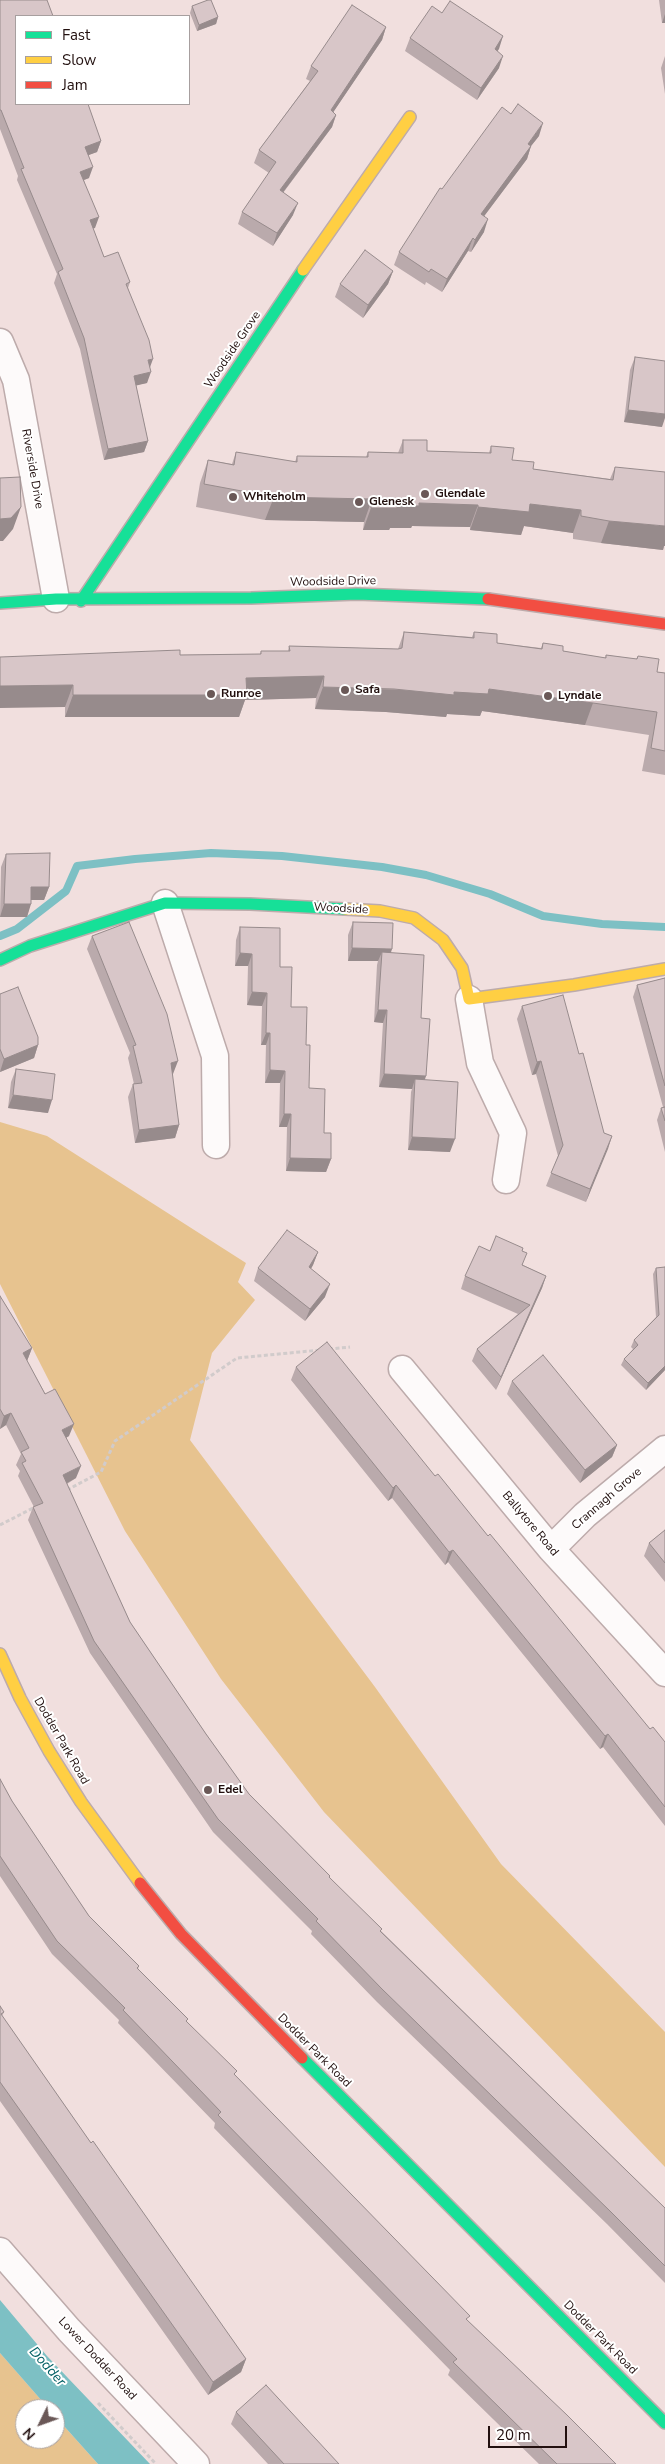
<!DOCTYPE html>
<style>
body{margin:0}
#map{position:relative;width:665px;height:2464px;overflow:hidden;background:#f1dfde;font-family:"Nunito Sans",sans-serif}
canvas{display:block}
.legend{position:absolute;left:15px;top:15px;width:175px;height:90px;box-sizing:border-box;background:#fff;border:1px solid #a79f9f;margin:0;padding:6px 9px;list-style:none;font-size:15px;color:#22100f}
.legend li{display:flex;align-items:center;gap:10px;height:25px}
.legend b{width:25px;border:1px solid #a79f9f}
.north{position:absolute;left:15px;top:2399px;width:50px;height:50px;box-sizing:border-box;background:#fff;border:1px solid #a79f9f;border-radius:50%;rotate:228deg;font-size:14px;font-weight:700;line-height:20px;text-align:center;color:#22100f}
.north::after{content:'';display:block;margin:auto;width:18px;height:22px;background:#6a5857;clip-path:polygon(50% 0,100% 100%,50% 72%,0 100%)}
.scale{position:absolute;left:488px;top:2426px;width:79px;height:22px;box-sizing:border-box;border:2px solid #22100f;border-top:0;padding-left:6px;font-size:15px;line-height:18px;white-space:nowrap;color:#22100f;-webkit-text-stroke:4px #fff;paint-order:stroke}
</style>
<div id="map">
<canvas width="665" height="2464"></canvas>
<ul class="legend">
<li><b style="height:6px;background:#16e098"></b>Fast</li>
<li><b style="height:6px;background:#ffcf43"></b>Slow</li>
<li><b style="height:6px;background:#f24e42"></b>Jam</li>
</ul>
<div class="north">N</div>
<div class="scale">20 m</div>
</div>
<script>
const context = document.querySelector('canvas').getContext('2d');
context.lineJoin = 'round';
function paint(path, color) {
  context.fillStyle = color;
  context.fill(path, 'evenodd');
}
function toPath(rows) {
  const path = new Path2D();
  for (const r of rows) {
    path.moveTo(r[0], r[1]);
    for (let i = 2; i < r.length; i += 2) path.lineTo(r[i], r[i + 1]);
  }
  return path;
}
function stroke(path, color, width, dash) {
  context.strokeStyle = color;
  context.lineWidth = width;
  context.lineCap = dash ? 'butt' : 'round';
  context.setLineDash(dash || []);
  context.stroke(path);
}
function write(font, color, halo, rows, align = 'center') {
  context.font = font + ' "Nunito Sans",sans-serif';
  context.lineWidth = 4;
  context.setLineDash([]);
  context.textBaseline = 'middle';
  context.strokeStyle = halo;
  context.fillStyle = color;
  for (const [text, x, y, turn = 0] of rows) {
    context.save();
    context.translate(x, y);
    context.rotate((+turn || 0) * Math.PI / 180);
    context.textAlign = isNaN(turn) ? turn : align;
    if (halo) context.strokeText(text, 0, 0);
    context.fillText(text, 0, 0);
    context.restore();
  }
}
const green = toPath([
 [0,1122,47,1136,246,1263,238,1282,255,1300,212,1353,190,1440,375,1687,501,1864,665,2032,665,2167,324,1812,221,1679,125,1531,0,1284],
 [0,2353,49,2409,25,2409,25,2439,55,2439,55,2416,98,2464,0,2464]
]);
const water = toPath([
 [0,2300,47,2356,150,2464,98,2464,55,2416,55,2409,49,2409,0,2353]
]);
const stream = toPath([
 [0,936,17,929,66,891,77,866,135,859,211,853,282,856,382,867,426,875,490,894,543,916,602,924,665,927]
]);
const path = toPath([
 [329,1349,350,1347],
 [67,1490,101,1472,115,1441,237,1358,321,1350],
 [0,1525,35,1507],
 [98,2403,156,2464]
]);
const street = toPath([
 [0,342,16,380,56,599],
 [165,903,215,1056,216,1145],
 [469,999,480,1063,513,1133,506,1180],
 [402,1369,551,1549,665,1673],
 [551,1549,585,1515,665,1449],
 [0,2251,69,2330,196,2464]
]);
const fast = toPath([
 [81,601,303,270],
 [0,603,56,599,251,598,357,594,488,599],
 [0,960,30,946,165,903,250,904,345,909],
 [302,2058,665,2423]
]);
const slow = toPath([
 [303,270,410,117],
 [345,909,380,911,414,918,443,940,462,968,469,999,574,985,665,969],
 [0,1654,20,1698,49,1751,81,1802,140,1883]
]);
const jam = toPath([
 [488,599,665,624],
 [140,1883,181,1934,302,2058]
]);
const wall = toPath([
 [0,0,16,16,101,141,97,152,88,155,89,178,84,180,95,228,93,228,104,257,130,282,128,288,150,367,147,383,136,385,148,441,144,452,104,460,80,349,54,283,57,274,17,180,18,176,0,129],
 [659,0,665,0,665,23,662,23],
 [192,6,218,17,216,24,197,31,190,13],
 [442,13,503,36,497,51,499,68,477,100,405,51,410,38],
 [386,27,382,40,333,112,336,115,332,127,283,193,293,215,273,246,238,224,242,212,269,173,254,163,259,150,310,81,306,79,311,66],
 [665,56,665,94,661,68],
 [539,136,531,146,527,159,484,216,484,232,471,252,468,251,442,292,426,282,425,285,394,265,399,252,442,189],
 [393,271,388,284,363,318,335,297,340,284],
 [635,357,662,427,624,422,630,370],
 [403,440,427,451,489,453,491,446,512,460,533,469,610,479,615,467,664,546,663,550,601,543,573,539,573,533,524,526,521,535,470,530,470,527,412,526,411,528,390,528,389,530,363,530,364,522,265,520,196,507,200,483,208,460,232,464,236,452,295,462,297,456,366,457,368,452,398,453],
 [404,632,472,637,474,632,497,643,541,648,543,643,563,651,605,658,606,655,636,659,638,656,657,672,665,673,665,775,642,771,649,735,585,725,482,711,480,716,447,714,446,717,386,712,315,709,316,698,245,700,239,717,65,717,65,707,0,657,260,654,261,651,288,651,289,646,398,649],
 [6,854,49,887,44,900,31,900,27,917,0,917,1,867],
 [353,922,391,953,421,1018,425,1080,450,1152,408,1150,411,1092,412,1089,379,1087,383,1023,374,1022,377,965,378,961,348,961,348,935],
 [240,927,280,967,291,1007,306,1045,309,1088,324,1133,331,1159,326,1172,286,1171,287,1127,279,1127,280,1083,265,1083,266,1045,261,1045,262,1006,247,1005,248,966,235,966,236,940],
 [92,936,173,1074,172,1074,179,1125,175,1138,135,1143,128,1097,133,1084,134,1084,128,1058,130,1053,87,949],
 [665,978,665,1152,657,1120,661,1108,663,1107,633,997,637,985],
 [0,994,38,1045,34,1058,0,1072],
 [522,1006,579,1054,604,1133,612,1136,586,1202,546,1186,558,1156,536,1074,532,1075,517,1019],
 [16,1069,48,1113,8,1108,11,1082],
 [490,1251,522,1251,523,1265,546,1276,542,1288,496,1390,472,1361,477,1349,518,1314,461,1289,465,1276],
 [318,1252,313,1265,311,1269,325,1297,305,1321,254,1281,258,1268],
 [665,1267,665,1370,646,1390,621,1365,624,1359,633,1349,631,1347,634,1340,656,1317,653,1274,656,1268],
 [0,1296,32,1348,27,1361,69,1436,66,1438,76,1478,67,1484,130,1622,206,1734,249,1794,330,1876,330,1878,381,1931,665,2208,665,2283,607,2224,377,2002,311,1934,312,1931,213,1832,90,1653,28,1520,33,1507,34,1507,18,1476,20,1471,16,1465,21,1454,6,1425,0,1429],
 [296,1367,435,1476,488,1536,650,1729,665,1742,665,1826,603,1747,600,1749,448,1562,445,1565,392,1498,388,1501,291,1380],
 [512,1381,617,1445,612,1457,580,1483,507,1394],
 [665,1530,665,1582,644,1556,649,1543],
 [0,1779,12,1801,89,1916,139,1966,138,1969,187,2022,235,2075,468,2321,616,2464,539,2464,448,2375,450,2370,214,2128,215,2123,118,2023,119,2020,52,1954,0,1876],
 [0,2006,4,2012,2,2016,91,2143,246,2359,241,2372,208,2395,0,2101],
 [236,2412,339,2464,268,2464,231,2424]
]);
const shadedWall = toPath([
 [665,14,665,23,662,23],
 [218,17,216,24,197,31,199,25],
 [386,27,382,40,326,123,331,110],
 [503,36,499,49,490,62,495,49],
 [503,56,499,68,477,100,481,88],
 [336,115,332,127,275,203,280,190],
 [543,123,539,136,531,146,527,159,476,227,481,214,528,144],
 [101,141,97,152,81,158,85,147],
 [93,167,89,178,76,183,80,172],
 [298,203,293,215,273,246,277,233],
 [99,217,95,228,86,231,90,220],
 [488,219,484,232,471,252,475,240],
 [473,238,468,251,442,292,447,279],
 [393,271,388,284,363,318,368,305],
 [153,359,149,370,148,360],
 [151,372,147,383,130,387,134,376],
 [628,410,665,414,665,418,662,427,624,422],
 [148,441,144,452,104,460,108,449],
 [274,497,372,499,364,522,265,520],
 [419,503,478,505,470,527,412,526,411,528,390,528,389,530,363,530,371,508],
 [530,504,581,510,573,533,524,526,521,535,470,530,478,507],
 [21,507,13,529,3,541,0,541,0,519],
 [609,521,665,526,665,546,664,546,663,550,601,543],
 [324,676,316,698,245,700,239,717,65,717,73,695,246,678],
 [73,685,65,707,0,708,0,686],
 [323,687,454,692,489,689,593,703,585,725,482,711,480,716,447,714,446,717,386,712,315,709],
 [31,887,49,887,44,900,26,900],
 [4,904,31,904,27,917,0,917],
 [352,948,392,949,388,962,382,952,378,961,348,961],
 [240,953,252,954,248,966,235,966],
 [252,992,267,993,262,1006,247,1005],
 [378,1010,387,1010,383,1023,374,1022],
 [266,1033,270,1033,266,1045,261,1045],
 [38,1045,34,1058,0,1072,4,1059],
 [178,1061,173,1074,166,1076,171,1063],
 [541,1061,536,1074,532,1075,537,1062],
 [270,1070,285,1071,280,1083,265,1083],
 [384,1074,426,1076,422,1089,415,1079,412,1089,379,1087],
 [13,1095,52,1100,48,1113,8,1108],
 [284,1114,291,1114,287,1127,279,1127],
 [179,1125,175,1138,135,1143,139,1130],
 [612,1136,608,1149,586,1202,590,1189],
 [412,1137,455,1139,450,1152,408,1150],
 [290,1158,331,1159,326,1172,286,1171],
 [318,1252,313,1265,304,1280,309,1267],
 [546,1276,542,1288,496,1390,501,1377],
 [330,1284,325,1297,305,1321,310,1309],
 [32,1348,27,1361,23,1353],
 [665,1366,665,1370,646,1390,648,1383],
 [11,1413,6,1425,0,1429,4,1416],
 [74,1424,69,1436,57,1443,62,1430],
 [617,1445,612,1457,580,1483,585,1470],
 [81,1466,76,1478,58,1488,63,1475],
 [396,1485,392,1498,388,1501,393,1488],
 [453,1550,448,1562,445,1565,449,1552],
 [608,1734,603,1747,600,1749,605,1736],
 [246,2359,241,2372,208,2395,213,2382]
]);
const building = toPath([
 [0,0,47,0,53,16,16,16,16,104,88,104,101,141,85,147,93,167,80,172,99,217,90,220,104,257,118,252,130,282,126,284,149,340,153,359,148,360,151,372,134,376,148,441,108,449,84,338,58,272,63,269,21,169,24,168,1,110,0,110,0,0],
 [208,0,211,0,218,17,199,25,192,6,208,0],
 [450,1,503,36,495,49,503,56,481,88,410,38,432,6,442,13,450,1],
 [352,5,386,27,331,110,336,115,280,190,298,203,277,233,242,212,276,162,259,150,318,71,311,66,352,5],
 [518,104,543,123,528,144,531,146,481,214,488,219,475,240,473,238,447,279,431,269,429,272,399,252,440,188,442,189,502,107,511,114,518,104],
 [365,250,393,271,368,305,340,284,365,250],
 [635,357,665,361,665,414,628,410,635,357],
 [403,440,427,440,427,451,491,453,491,446,514,448,512,460,534,462,533,469,613,480,615,467,665,472,665,526,609,521,581,516,581,510,530,504,529,512,478,507,478,505,419,503,419,506,397,505,397,508,371,508,372,499,274,497,204,484,208,460,234,465,236,452,297,462,297,456,368,457,368,452,403,453,403,440],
 [20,477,21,507,11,518,0,519,0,478,20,477],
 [404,632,474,638,474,632,497,634,497,643,542,649,543,643,563,646,563,651,606,658,606,655,637,659,638,656,659,659,657,672,665,673,665,751,651,748,657,712,593,703,489,689,488,694,454,692,454,695,394,689,323,687,324,676,246,678,247,695,73,695,73,685,0,686,0,657,180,650,180,655,261,654,261,651,290,651,289,646,398,649,402,648,404,632],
 [50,853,49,887,31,887,31,904,4,904,6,854,50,853],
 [129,922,167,1014,178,1061,171,1063,179,1125,139,1130,133,1084,142,1083,133,1046,136,1045,92,936,129,922],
 [353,922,393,923,392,949,352,948,353,922],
 [240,927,280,928,280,967,292,967,291,1007,307,1007,306,1045,310,1045,309,1088,325,1089,324,1133,331,1133,331,1159,290,1158,291,1114,284,1114,285,1071,270,1070,270,1033,266,1033,267,993,252,992,252,954,240,953,240,927],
 [382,952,424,955,421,1018,430,1019,426,1076,384,1074,387,1010,378,1010,382,952],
 [665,978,665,1086,637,985,665,978],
 [18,987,38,1037,38,1045,4,1059,0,1049,0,994,18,987],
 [563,995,579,1054,583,1053,604,1133,612,1136,590,1189,551,1173,563,1145,541,1061,537,1062,522,1006,563,995],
 [16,1069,55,1074,52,1100,13,1095,16,1069],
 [415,1079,458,1082,455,1139,412,1137,415,1079],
 [665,1107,665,1121,661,1108,665,1107],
 [287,1230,318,1252,309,1267,330,1284,310,1309,258,1268,287,1230],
 [496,1236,523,1248,522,1251,527,1253,522,1265,546,1276,501,1377,477,1349,530,1305,465,1276,479,1246,490,1251,496,1236],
 [665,1267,665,1366,648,1383,624,1359,638,1345,634,1340,659,1315,656,1268,665,1267],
 [0,1296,32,1348,23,1353,45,1394,55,1389,74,1424,62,1430,81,1466,63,1475,130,1622,206,1734,249,1794,330,1876,329,1877,382,1929,380,1931,665,2208,665,2266,611,2212,382,1989,316,1921,318,1919,218,1819,94,1641,33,1507,43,1503,22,1463,26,1461,21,1452,29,1448,11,1413,4,1416,0,1409,0,1296],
 [327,1342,435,1476,438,1474,488,1536,490,1534,650,1729,653,1727,665,1742,665,1807,608,1734,605,1736,453,1550,449,1552,396,1485,393,1488,296,1367,327,1342],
 [543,1355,617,1445,585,1470,512,1381,543,1355],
 [665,1530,665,1563,649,1543,665,1530],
 [0,1779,12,1801,89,1916,139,1966,137,1968,188,2019,186,2021,237,2071,234,2074,470,2316,466,2319,567,2415,616,2464,557,2464,453,2362,457,2359,218,2115,221,2112,123,2010,125,2008,57,1941,0,1856,0,1779],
 [0,2006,4,2012,1,2014,91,2143,93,2141,246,2359,213,2382,0,2082,0,2006],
 [266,2385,339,2464,284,2464,236,2412,266,2385]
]);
const markers = [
 [425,494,5,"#6a5857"],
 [233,497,5,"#6a5857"],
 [359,502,5,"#6a5857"],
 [345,690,5,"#6a5857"],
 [211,694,5,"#6a5857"],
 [548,696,5,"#6a5857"],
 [208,1790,5,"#6a5857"]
];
const streetNames = [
 ["Woodside Grove",233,350,-56],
 ["Riverside Drive",32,469,80],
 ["Woodside Drive",333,582,-1],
 ["Woodside",341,909,3],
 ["Crannagh Grove",607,1499,-41],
 ["Ballytore Road",530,1524,50],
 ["Dodder Park Road",61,1741,60],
 ["Dodder Park Road",314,2051,45],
 ["Dodder Park Road",600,2338,45],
 ["Lower Dodder Road",97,2359,47]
];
const poiNames = [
 ["Glendale",435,494],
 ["Whiteholm",243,497],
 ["Glenesk",369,502],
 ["Safa",355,690],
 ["Runroe",221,694],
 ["Lyndale",558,696],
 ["Edel",218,1790]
];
const waterNames = [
 ["Dodder",47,2367,48]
];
paint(green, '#e7c38f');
paint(water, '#7dc0c4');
stroke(stream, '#7dc0c4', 8);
stroke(street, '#bdabab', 29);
stroke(fast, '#bdabab', 14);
stroke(slow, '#bdabab', 14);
stroke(jam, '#bdabab', 14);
stroke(path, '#d1cbcb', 3, [4, 2.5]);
stroke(street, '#fdfafa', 26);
stroke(fast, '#16e098', 11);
stroke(slow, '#ffcf43', 11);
stroke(jam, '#f24e42', 11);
paint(wall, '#baaaac');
paint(shadedWall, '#978b8c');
paint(building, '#d8c6c8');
stroke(building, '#978b8c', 1);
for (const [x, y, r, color] of markers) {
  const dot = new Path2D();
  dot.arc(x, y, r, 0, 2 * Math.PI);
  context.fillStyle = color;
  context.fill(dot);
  stroke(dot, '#fff', 2);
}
write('12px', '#22100f', '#fff', streetNames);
write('bold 12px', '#22100f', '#fff', poiNames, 'left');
write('italic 14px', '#005f64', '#fff', waterNames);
</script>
